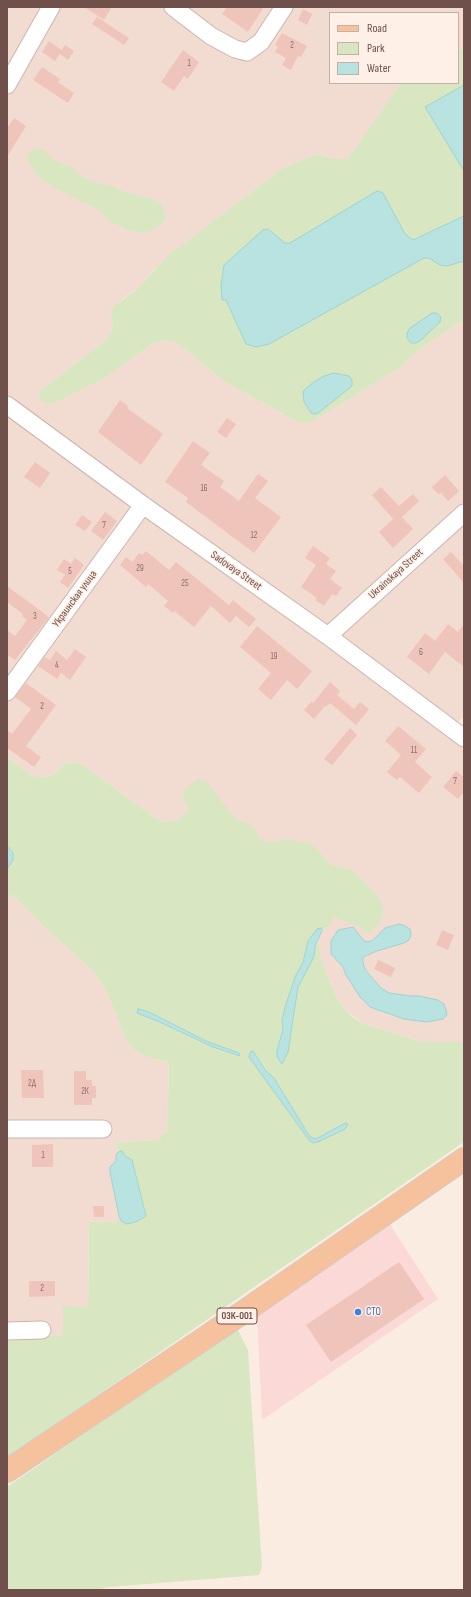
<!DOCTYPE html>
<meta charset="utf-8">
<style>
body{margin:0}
#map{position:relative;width:471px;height:1597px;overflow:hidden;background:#fbece2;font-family:"Sofia Sans Condensed",sans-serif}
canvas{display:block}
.frame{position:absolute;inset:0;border:8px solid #70504a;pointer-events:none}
.legend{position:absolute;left:329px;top:12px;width:130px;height:72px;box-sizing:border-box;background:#fef0e7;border:1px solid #c5b0a8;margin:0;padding:5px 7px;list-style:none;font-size:12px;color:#70504a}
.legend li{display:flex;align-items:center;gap:8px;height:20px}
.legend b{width:20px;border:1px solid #c5b0a8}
</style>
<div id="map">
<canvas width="471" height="1597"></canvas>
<div class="frame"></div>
<ul class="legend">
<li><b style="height:5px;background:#f6c29d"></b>Road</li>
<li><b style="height:11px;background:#d8e7c1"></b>Park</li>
<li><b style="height:11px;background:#b8e3e0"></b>Water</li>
</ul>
</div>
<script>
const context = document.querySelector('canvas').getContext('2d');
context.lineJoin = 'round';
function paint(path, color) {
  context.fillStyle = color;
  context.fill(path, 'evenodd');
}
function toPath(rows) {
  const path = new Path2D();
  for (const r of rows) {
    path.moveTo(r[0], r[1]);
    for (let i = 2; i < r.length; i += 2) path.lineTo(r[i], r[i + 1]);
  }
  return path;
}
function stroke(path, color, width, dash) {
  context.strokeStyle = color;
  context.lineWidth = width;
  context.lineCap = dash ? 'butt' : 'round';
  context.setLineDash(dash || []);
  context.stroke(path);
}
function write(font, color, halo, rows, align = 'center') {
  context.font = font + ' "Sofia Sans Condensed",sans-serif';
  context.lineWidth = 3;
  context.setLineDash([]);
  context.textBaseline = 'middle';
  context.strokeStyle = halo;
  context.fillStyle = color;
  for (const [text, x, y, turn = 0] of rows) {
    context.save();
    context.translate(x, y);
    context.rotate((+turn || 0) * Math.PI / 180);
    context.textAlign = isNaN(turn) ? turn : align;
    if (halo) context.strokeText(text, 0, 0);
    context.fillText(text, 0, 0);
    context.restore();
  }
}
const residential = toPath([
 [7,7,464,7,464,48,458,49,458,13,330,13,330,83,401,83,355,151,348,159,337,159,316,154,283,168,185,243,154,270,138,288,122,299,111,313,113,328,107,339,40,391,39,396,134,357,154,343,166,340,177,343,225,382,298,422,317,419,398,369,421,348,464,320,464,716,457,724,464,730,464,1042,423,1042,364,1024,345,1010,337,999,322,962,318,941,322,931,329,926,189,810,178,820,165,822,154,817,83,765,74,762,64,764,54,774,43,778,31,775,7,757],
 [7,894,17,899,41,924,95,973,109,997,126,1040,154,1059,169,1062,167,1132,162,1134,159,1140,116,1142,118,1152,116,1161,110,1167,110,1172,121,1221,89,1222,88,1307,63,1335,7,1337]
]);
const commercial = toPath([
 [388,1221,438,1299,262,1420,257,1314]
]);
const green = toPath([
 [464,48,464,320,421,348,398,369,317,419,307,423,298,422,225,382,177,343,166,340,154,343,104,378,54,403,46,403,41,401,39,396,40,391,107,339,113,328,111,313,114,306,138,288,169,255,283,168,316,154,337,159,348,159,401,83,458,83,458,49],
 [35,148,44,150,53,160,72,167,81,176,97,183,112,186,125,192,155,200,162,205,165,213,165,220,159,226,152,230,142,233,128,230,113,223,98,210,57,189,37,176,27,158,29,152],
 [7,757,31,775,43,778,54,774,64,764,74,762,83,765,154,817,165,822,178,820,189,810,183,801,184,791,191,784,199,779,206,781,233,816,239,821,249,824,256,830,259,838,264,842,273,842,284,839,309,843,316,848,331,865,352,870,377,895,383,908,383,917,378,925,371,932,365,932,358,926,334,917,329,926,322,931,321,928,308,941,303,962,295,977,286,1004,282,1020,283,1029,277,1051,279,1061,292,1029,298,987,314,957,315,946,318,941,322,962,337,999,345,1010,354,1018,364,1024,423,1042,464,1042,464,1142,7,1458,7,1337,63,1335,63,1306,88,1307,89,1222,121,1221,126,1224,136,1222,146,1216,132,1160,125,1157,122,1151,118,1152,116,1142,159,1140,162,1134,167,1132,169,1062,154,1059,136,1051,126,1040,109,997,95,973,41,924,17,899,7,894,7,869,13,860,13,853,7,846],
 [149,1012,206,1041,239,1053,236,1055,214,1047,162,1023,137,1013],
 [253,1051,266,1071,274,1078,310,1137,316,1139,345,1123,332,1135,320,1141,309,1140,264,1077],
 [237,1328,248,1350,262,1567,259,1575,110,1587,95,1590,7,1590,7,1487]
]);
const water = toPath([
 [464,85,464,171,425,107,464,85],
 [377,191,383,193,405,234,413,240,464,216,464,261,447,266,440,265,429,258,424,258,269,344,256,347,246,344,226,300,222,300,221,285,224,265,263,230,268,229,285,243,290,243,377,191],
 [432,313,437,313,441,317,440,322,420,341,416,343,411,343,407,338,407,333,410,328,432,313],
 [334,373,349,376,352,380,352,386,317,414,312,414,304,402,303,391,315,381,324,376,334,373],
 [7,846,13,853,13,860,7,869,7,846],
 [399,924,405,926,410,929,411,935,409,940,404,943,377,951,363,957,363,963,366,971,381,988,389,993,411,996,419,996,438,1000,444,1004,446,1010,447,1015,443,1019,427,1022,404,1019,370,1007,360,997,346,975,343,967,331,954,331,941,338,930,353,927,364,941,368,942,373,940,385,928,399,924],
 [321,928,322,931,315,946,314,957,298,987,288,1052,282,1064,277,1057,277,1051,283,1029,282,1020,286,1004,295,977,303,962,308,941,317,929,321,928],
 [138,1009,149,1012,206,1041,239,1053,240,1056,213,1047,162,1023,137,1013,138,1009],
 [253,1051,266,1071,274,1078,310,1137,316,1139,345,1123,348,1124,345,1129,320,1141,313,1143,309,1140,249,1057,250,1052,253,1051],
 [122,1151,125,1156,132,1160,146,1216,136,1222,126,1224,121,1221,119,1216,110,1172,110,1167,116,1161,116,1155,118,1152,122,1151]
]);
const building = toPath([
 [84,7,112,7,104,20],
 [227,7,264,7,248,32,222,14],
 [303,9,312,14,307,25,298,20],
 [97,17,129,38,124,45,92,24],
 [282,33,307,46,301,57,298,56,291,70,282,65,286,58,275,52,278,47,275,45],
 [49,41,62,50,65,45,74,51,68,60,60,54,55,61,42,52],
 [183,50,199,62,188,79,184,76,174,91,161,82],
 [42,67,60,79,58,82,74,93,68,103,33,80],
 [14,118,26,126,7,157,7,128],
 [120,400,128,406,127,408,163,434,141,465,98,432],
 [227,418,236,424,226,438,217,432],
 [193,441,210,453,201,465,224,481,220,487,239,501,258,474,268,481,255,498,281,517,254,553,186,502,188,498,165,482],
 [35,462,50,473,40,488,24,477],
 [445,475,459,491,448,501,441,493,438,494,432,487],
 [381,487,399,506,413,494,419,501,402,517,413,529,393,548,379,532,393,519,372,495],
 [105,512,117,521,103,540,91,531],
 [82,515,92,522,85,531,75,525],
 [313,546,330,558,326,564,336,571,330,579,342,588,336,596,332,594,324,606,315,600,317,598,301,587,316,565,305,558],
 [146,551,169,570,176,562,229,605,233,600,256,619,249,627,236,616,230,623,211,606,194,627,174,611,173,613,164,606,168,601,148,584,146,587,120,565,126,557,132,562,139,553,142,555],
 [451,552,464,566,464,583,443,559],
 [75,558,84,565,68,588,60,582,65,575,57,570,64,559,71,564],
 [7,586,49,617,15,660,7,655,7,630,15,636,27,620,22,616,23,614,7,602],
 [448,624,458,632,464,624,464,667,445,652,429,674,407,657,425,633,435,641],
 [257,626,312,671,297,689,287,680,271,700,258,689,271,673,240,647],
 [75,649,86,657,70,680,61,673,57,679,38,666,45,657,50,660,56,651,67,660],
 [330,682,340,691,337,695,354,709,360,702,369,709,356,725,330,703,326,707,325,706,314,719,304,710,312,701,313,703],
 [26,683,56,705,26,746,41,757,34,767,7,748,7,730,12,734,31,709,15,697],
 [398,726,426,749,415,762,432,777,419,793,400,777,397,780,387,772,401,755,385,741],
 [350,728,357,735,332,765,324,759],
 [456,771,464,777,464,792,458,799,443,787],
 [442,930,454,935,448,950,436,945],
 [378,960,395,968,391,977,374,969],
 [21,1070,43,1070,44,1098,22,1098],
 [74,1071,86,1071,86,1080,92,1080,92,1086,96,1086,96,1098,92,1098,92,1105,74,1105],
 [53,1144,53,1167,32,1167,32,1145],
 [93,1206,104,1206,104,1217,94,1217],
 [399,1262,424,1299,331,1362,306,1325],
 [29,1281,55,1281,55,1296,29,1297]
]);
const minor = toPath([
 [173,7,211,36,235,49,247,52,261,42,284,7],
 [7,85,51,7],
 [7,405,143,505,328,636,464,738],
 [328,636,464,513],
 [7,692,143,505],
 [7,1129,103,1129],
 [7,1331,42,1330]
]);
const major = toPath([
 [7,1471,242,1313,464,1159]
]);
const markers = [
 [358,1312,4,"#3f7fe0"]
];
const numberNames = [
 ["2",292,46],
 ["1",189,64],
 ["16",204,489],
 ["7",104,526],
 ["12",254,536],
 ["29",140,569],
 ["5",70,572],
 ["25",185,584],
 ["3",35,617],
 ["6",421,653],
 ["19",274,657],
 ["4",57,666],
 ["2",42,707],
 ["11",414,751],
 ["7",455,782],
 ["2Д",32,1084],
 ["2К",85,1092],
 ["1",43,1156],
 ["2",42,1289]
];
const shields = [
 [237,1316,40]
];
const shieldNames = [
 ["03К-001",237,1316]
];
const streetNames = [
 ["Sadovaya Street",236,571,35],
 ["Ukrainskaya Street",396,574,-42],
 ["Украинская улица",75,599,-54]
];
const shopNames = [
 ["СТО",366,1312]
];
paint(residential, '#f2dcd1');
paint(commercial, '#fbd9d6');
paint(green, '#d8e7c1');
paint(water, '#b8e3e0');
stroke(water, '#9ed4d1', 1);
paint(building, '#efc5bb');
stroke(minor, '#cdb4ac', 19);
stroke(major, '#d4cac9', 24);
stroke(minor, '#fff', 17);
stroke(major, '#f6c29d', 22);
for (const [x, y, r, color] of markers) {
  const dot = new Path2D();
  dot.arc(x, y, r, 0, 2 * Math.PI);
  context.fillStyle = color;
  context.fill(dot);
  stroke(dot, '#fef0e7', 1.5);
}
write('9px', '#906d66', null, numberNames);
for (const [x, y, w] of shields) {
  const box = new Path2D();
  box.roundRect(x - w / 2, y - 8, w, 16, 3);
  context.fillStyle = '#fef0e7';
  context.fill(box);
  stroke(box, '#70504a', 1);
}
write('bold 10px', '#70504a', null, shieldNames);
write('11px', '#70504a', '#fef0e7', streetNames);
write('11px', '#366cbe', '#fef0e7', shopNames, 'left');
</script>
